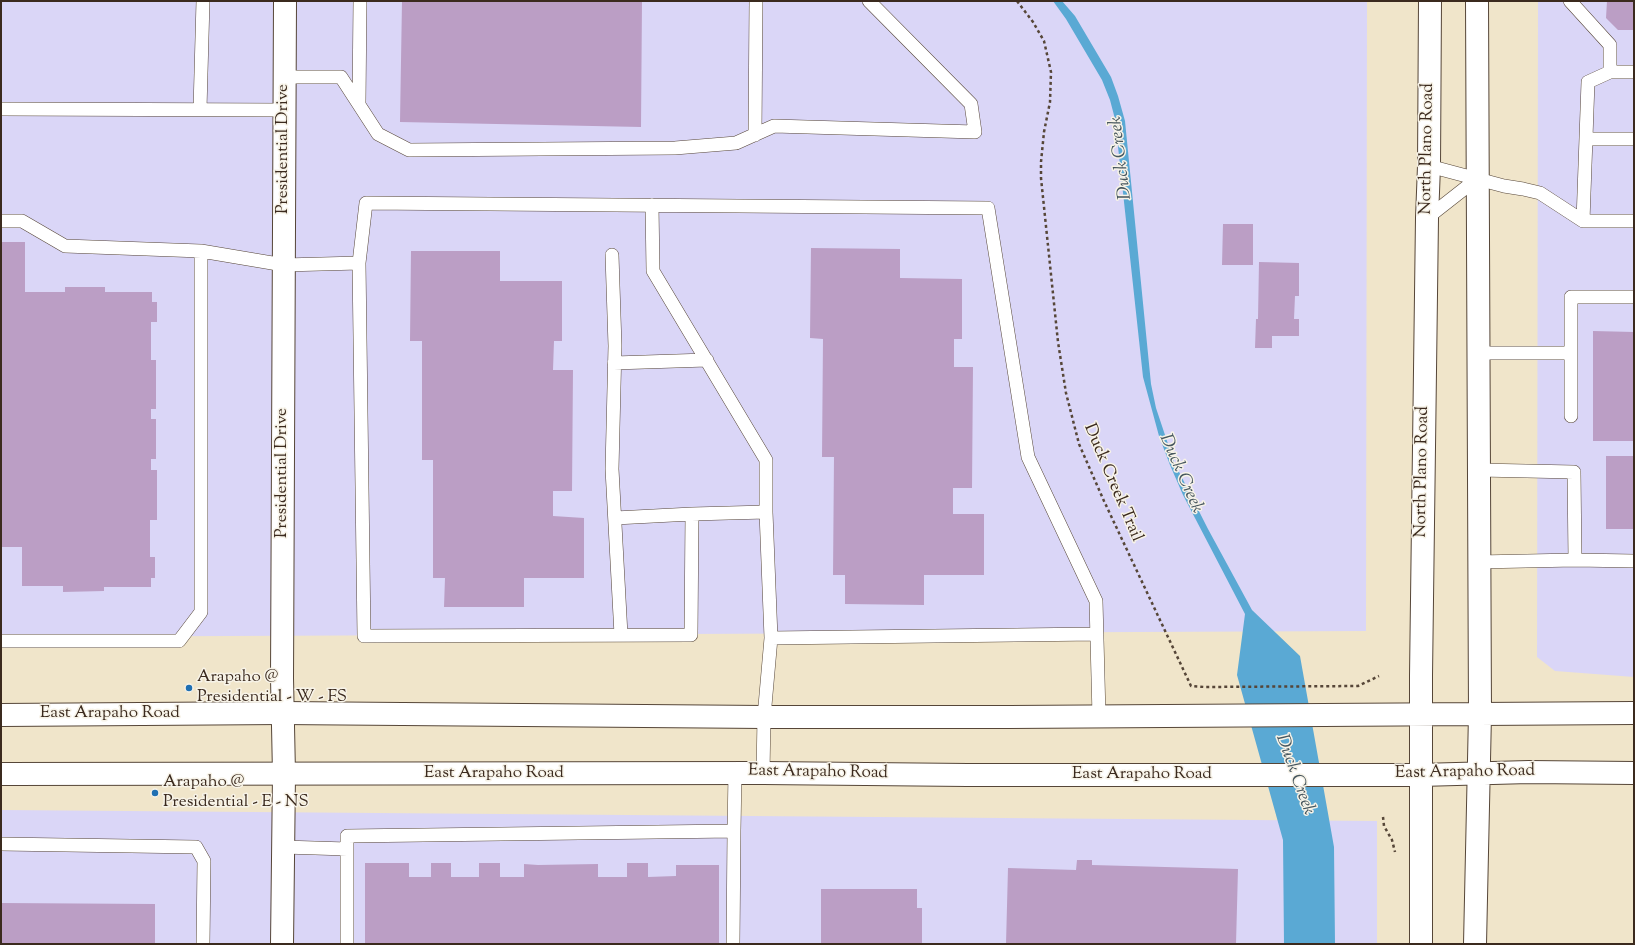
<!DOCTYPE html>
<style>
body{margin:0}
#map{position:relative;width:1635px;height:945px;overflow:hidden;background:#f0e5ca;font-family:"Sorts Mill Goudy",serif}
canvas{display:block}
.frame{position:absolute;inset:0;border:2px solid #3b2a1e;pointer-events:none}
</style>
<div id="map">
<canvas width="1635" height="945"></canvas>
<div class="frame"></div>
</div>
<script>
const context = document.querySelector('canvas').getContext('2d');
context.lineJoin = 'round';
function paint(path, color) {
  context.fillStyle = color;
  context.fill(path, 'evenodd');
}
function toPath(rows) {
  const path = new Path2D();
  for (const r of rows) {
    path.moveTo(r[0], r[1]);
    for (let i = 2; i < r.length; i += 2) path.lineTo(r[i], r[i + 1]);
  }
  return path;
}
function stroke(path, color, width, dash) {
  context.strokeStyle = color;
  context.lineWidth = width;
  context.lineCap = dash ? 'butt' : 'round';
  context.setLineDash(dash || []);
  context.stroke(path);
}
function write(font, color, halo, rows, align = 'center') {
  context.font = font + ' "Sorts Mill Goudy",serif';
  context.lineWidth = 3;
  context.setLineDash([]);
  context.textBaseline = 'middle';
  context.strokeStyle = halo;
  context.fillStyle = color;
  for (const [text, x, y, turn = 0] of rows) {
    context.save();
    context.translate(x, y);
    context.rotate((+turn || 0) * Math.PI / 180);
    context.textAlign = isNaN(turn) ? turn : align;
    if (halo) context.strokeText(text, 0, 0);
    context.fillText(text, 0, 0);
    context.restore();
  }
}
const built = toPath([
 [1,1,1367,1,1366,631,1,637],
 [1538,1,1634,1,1634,677,1555,671,1537,657],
 [1,810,1377,821,1377,944,1,944]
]);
const water = toPath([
 [1053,1,1062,1,1075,16,1111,77,1118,96,1125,121,1151,384,1156,408,1174,462,1208,529,1252,610,1300,656,1334,847,1335,944,1284,944,1283,840,1237,675,1245,614,1183,495,1170,465,1159,436,1143,377,1115,119,1110,100,1102,80,1066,19]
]);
const building = toPath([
 [402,1,642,1,641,127,400,122],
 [1607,1,1634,1,1634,30,1618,30,1606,18],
 [1223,224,1253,224,1253,265,1222,265],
 [1,242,25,242,25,292,65,292,65,287,105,287,105,292,152,292,152,302,157,302,157,322,151,322,151,360,156,360,156,409,151,409,151,419,156,419,156,459,151,459,151,470,157,470,157,520,150,520,150,557,155,557,155,578,151,578,151,587,104,587,104,591,63,592,63,586,22,586,22,547,1,547],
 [811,248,900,249,900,278,962,279,962,339,954,339,954,367,973,367,972,488,953,488,953,514,984,514,984,575,924,575,924,605,845,604,845,575,833,575,834,457,822,457,823,339,810,338],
 [411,251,500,251,500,281,562,281,562,341,554,341,553,370,573,370,572,491,553,491,553,516,584,518,584,578,524,578,524,607,444,607,445,578,433,578,433,460,422,460,422,341,410,341],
 [1259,262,1299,263,1299,296,1295,296,1294,319,1299,319,1299,336,1272,336,1272,348,1255,348,1256,319,1258,319],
 [1593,331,1634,332,1634,441,1593,441],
 [1606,456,1634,456,1634,529,1606,529],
 [1077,860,1092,860,1092,865,1238,869,1236,944,1006,944,1008,868,1076,870],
 [365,863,409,863,409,877,431,877,431,863,451,863,451,877,479,877,479,863,500,863,500,877,524,877,524,864,538,865,598,864,598,877,627,877,627,863,648,863,648,877,676,876,676,865,719,865,719,944,365,944],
 [821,889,917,889,917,908,922,908,922,944,821,944],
 [1,903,155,904,155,944,1,944]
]);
const path = toPath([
 [1017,1,1033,22,1044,41,1051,72,1050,102,1044,132,1041,162,1041,178,1058,342,1066,393,1079,444,1104,501,1191,686,1205,687,1358,686,1379,676],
 [1383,817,1384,826,1392,840,1395,852]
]);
const lane = toPath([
 [1570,1,1610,45,1610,72,1634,72],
 [285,77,341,77,378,134,409,150,675,148,736,143,774,126,975,132,971,104,869,1],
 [359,103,360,1],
 [1,109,284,110],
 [200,109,203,1],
 [755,135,756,1],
 [1587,139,1634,139],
 [1429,166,1504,186,1523,189,1540,193,1583,221,1634,221],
 [652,205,653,271,766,460,766,512],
 [1427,218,1478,178],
 [1,221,22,221,65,246,201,251,284,265,359,263,364,636,691,635,692,514,766,512,771,638,764,717,763,773],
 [1583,221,1588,82,1610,72],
 [612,255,615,346,612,469,621,635],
 [359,263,366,203,988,208,1028,457,1096,601,1099,716],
 [1478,353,1571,353],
 [614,363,707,360],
 [1571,416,1571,297,1634,297],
 [1479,470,1574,472,1575,560,1634,561],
 [615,518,692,514],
 [1478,562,1575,560],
 [771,638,1097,634],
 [1,641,179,641,201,612,201,251],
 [1,844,196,847,204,861,203,944],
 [283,847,347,849],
 [347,944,347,836,734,831,735,773],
 [733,944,734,831]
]);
const street = toPath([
 [282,944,284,774,282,678,285,1]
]);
const secondary = toPath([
 [1,715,282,713,764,717,1010,717,1634,713],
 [1,774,763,773,968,775,1420,775,1529,772,1634,773],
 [1421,944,1421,675,1427,218,1429,166,1430,1],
 [1475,944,1480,714,1477,1]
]);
const markers = [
 [189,688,4,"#1f6fb2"],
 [155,793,4,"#1f6fb2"]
];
const streetNames = [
 ["Presidential Drive",284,149,-90],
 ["North Plano Road",1428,149,-89],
 ["North Plano Road",1423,472,-89],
 ["Presidential Drive",283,473,-90],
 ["Duck Creek Trail",1112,483,67],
 ["East Arapaho Road",110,714],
 ["East Arapaho Road",818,773,1],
 ["East Arapaho Road",1465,773,-1],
 ["East Arapaho Road",494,774],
 ["East Arapaho Road",1142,775]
];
const poiNames = [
 ["Arapaho @",197,678],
 ["Presidential - W - FS",197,698],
 ["Arapaho @",163,783],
 ["Presidential - E - NS",163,803]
];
const waterNames = [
 ["Duck Creek",1122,158,-97],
 ["Duck Creek",1180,474,66],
 ["Duck Creek",1294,775,70]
];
paint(built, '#dad6f7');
paint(water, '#5aa9d4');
paint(building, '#bb9ec5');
stroke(lane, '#564638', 14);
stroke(street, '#564638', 24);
stroke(secondary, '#564638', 24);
stroke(path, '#564638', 2.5, [3, 3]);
stroke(lane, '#fff', 13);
stroke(street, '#fff', 22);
stroke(secondary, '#fff', 22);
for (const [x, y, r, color] of markers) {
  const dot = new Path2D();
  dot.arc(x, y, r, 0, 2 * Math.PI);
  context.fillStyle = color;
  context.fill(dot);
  stroke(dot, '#f7f3e8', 1.5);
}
write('17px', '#3b2a1e', '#f7f3e8', streetNames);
write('17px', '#3b2a1e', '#f7f3e8', poiNames, 'left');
write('italic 18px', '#46565e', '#f7f3e8', waterNames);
</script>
